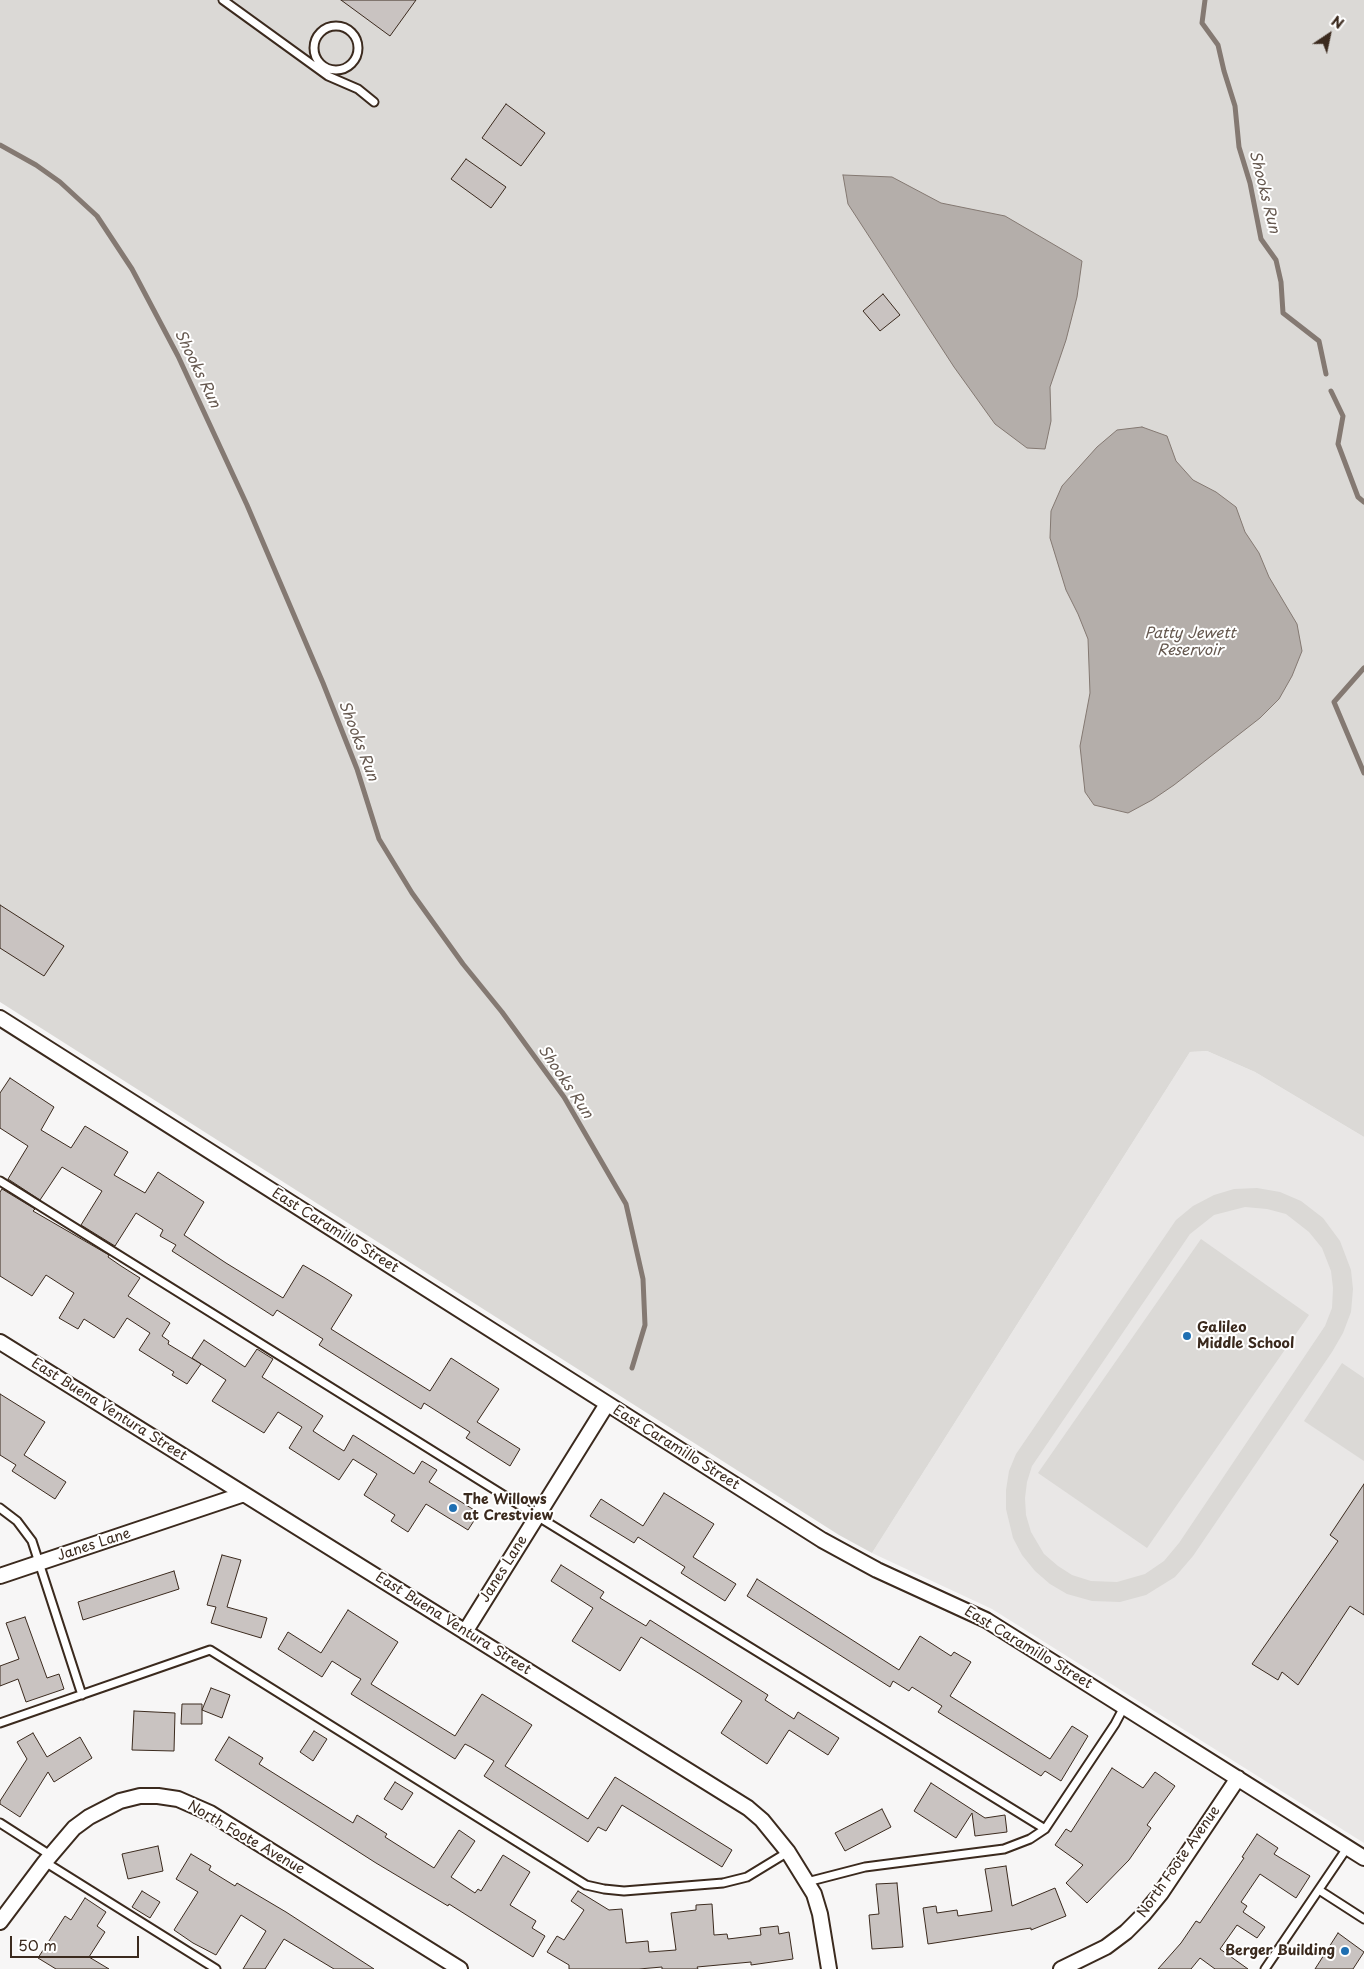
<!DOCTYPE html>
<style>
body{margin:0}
#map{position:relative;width:1364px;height:1969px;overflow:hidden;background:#f7f6f6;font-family:"Playpen Sans",sans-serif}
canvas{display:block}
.north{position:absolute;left:1304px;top:10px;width:50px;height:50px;-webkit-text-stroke:4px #fff;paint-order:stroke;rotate:34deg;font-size:14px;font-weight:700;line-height:20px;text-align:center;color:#3b2a1e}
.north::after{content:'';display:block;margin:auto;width:18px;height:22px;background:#3b2a1e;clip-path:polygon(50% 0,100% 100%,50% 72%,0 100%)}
.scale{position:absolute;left:10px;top:1936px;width:129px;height:22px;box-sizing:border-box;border:2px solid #3b2a1e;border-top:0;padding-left:6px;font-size:15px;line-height:18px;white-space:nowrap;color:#3b2a1e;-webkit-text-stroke:4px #fff;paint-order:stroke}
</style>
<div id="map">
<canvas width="1364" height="1969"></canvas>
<div class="north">N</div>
<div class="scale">50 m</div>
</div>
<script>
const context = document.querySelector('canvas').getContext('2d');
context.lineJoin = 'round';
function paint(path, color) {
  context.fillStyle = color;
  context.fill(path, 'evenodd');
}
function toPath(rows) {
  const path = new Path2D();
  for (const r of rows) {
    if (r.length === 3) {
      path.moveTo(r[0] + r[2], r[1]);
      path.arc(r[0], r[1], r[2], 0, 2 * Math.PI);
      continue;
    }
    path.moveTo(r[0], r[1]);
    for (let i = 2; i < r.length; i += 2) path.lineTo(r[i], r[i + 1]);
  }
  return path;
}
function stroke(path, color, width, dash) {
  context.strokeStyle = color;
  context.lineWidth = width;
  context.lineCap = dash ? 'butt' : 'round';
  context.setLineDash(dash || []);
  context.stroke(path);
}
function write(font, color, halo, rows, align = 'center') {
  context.font = font + ' "Playpen Sans",sans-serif';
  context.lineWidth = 4;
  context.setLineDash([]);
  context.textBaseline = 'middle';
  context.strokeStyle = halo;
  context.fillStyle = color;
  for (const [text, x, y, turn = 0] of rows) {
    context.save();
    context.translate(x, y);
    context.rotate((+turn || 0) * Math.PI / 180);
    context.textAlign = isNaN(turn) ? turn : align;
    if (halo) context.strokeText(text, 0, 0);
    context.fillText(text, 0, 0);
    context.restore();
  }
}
const built = toPath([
 [1207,1051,1255,1072,1364,1137,1364,1843,992,1609,872,1553,1190,1052]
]);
const green = toPath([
 [0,0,1364,0,1364,1137,1255,1072,1207,1051,1190,1052,872,1553,839,1535,0,1002],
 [1257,1188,1280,1192,1301,1201,1323,1218,1340,1241,1351,1270,1353,1289,1351,1312,1343,1333,1332,1352,1193,1556,1175,1577,1146,1595,1120,1602,1092,1601,1067,1594,1050,1584,1035,1571,1022,1555,1013,1538,1006,1509,1006,1490,1009,1471,1016,1454,1176,1220,1193,1206,1214,1195,1234,1189],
 [1245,1207,1267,1209,1286,1214,1309,1232,1322,1248,1331,1271,1333,1288,1332,1308,1325,1326,1179,1543,1164,1561,1145,1574,1117,1582,1091,1581,1072,1575,1058,1566,1044,1554,1031,1532,1026,1515,1025,1498,1027,1482,1032,1466,1190,1234,1214,1215],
 [1201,1239,1309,1315,1147,1548,1038,1473],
 [1342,1363,1364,1378,1364,1461,1304,1421]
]);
const water = toPath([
 [843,175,892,177,941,203,1005,216,1082,261,1077,297,1066,340,1050,387,1051,421,1045,449,1027,448,995,424,954,367,848,204,843,175],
 [1142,427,1167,436,1176,461,1193,480,1216,492,1236,507,1245,532,1259,553,1269,577,1297,624,1302,651,1292,676,1279,699,1260,718,1174,785,1152,800,1128,813,1094,805,1085,792,1080,746,1090,693,1088,639,1078,614,1066,590,1050,538,1051,511,1062,486,1097,447,1117,430,1142,427]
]);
const stream = toPath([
 [1205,0,1202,23,1218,45,1224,71,1235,106,1239,147,1250,183,1261,239,1276,260,1281,282,1283,313,1319,341,1326,374],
 [0,145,36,165,60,182,97,216,132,269,178,356,247,505,323,683,357,769,379,839,412,893,463,964,502,1012,564,1097,626,1204,643,1279,645,1325,632,1368],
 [1331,391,1343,416,1338,444,1358,497,1364,502],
 [1364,668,1334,702,1364,773]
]);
const building = toPath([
 [341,0,416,0,390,36,341,0],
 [506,104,545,133,521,166,482,138,506,104],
 [466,159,506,187,491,208,451,179,466,159],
 [883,294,900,315,880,331,863,311,883,294],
 [0,905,64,946,44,976,0,948,0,905],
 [10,1078,54,1107,41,1130,71,1148,85,1126,128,1152,114,1175,145,1193,158,1172,204,1202,184,1235,226,1263,283,1298,303,1265,325,1278,352,1295,331,1329,430,1391,451,1358,499,1389,477,1422,520,1449,510,1466,466,1438,470,1432,454,1422,424,1403,421,1409,319,1345,323,1339,277,1310,273,1316,172,1251,176,1245,160,1236,163,1230,136,1213,115,1246,81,1225,102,1191,62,1167,40,1200,8,1179,28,1146,0,1128,0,1093,10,1078],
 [2,1189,35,1209,33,1211,109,1255,108,1257,121,1266,140,1278,128,1296,170,1323,162,1336,169,1341,168,1344,201,1364,187,1384,172,1375,174,1372,139,1350,150,1333,127,1318,114,1338,84,1319,78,1329,59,1318,74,1293,46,1275,32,1296,0,1276,0,1192,2,1189],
 [204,1340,245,1367,257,1349,273,1359,262,1377,323,1416,313,1431,336,1446,344,1451,353,1435,414,1474,422,1461,437,1470,429,1482,479,1513,468,1530,426,1504,408,1532,391,1521,395,1515,364,1495,377,1474,353,1459,339,1480,289,1448,302,1427,278,1412,264,1433,212,1401,226,1380,192,1358,204,1340],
 [0,1394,45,1422,24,1455,66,1482,55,1499,12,1471,16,1465,0,1455,0,1394],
 [1364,1484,1364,1615,1350,1606,1298,1685,1282,1672,1278,1680,1252,1664,1338,1541,1330,1535,1364,1484],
 [664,1493,714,1524,693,1557,736,1584,725,1601,681,1573,685,1567,638,1537,634,1543,590,1516,601,1499,643,1526,664,1493],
 [222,1555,241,1560,227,1607,267,1618,261,1638,211,1623,216,1607,207,1605,222,1555],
 [561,1565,604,1592,600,1598,631,1617,646,1626,650,1620,768,1695,765,1700,794,1719,798,1712,839,1738,828,1755,789,1730,767,1764,721,1733,742,1701,700,1674,641,1637,620,1671,572,1641,593,1608,551,1581,561,1565],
 [174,1571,179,1589,83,1620,78,1602,174,1571],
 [757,1579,899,1670,920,1636,951,1656,954,1652,971,1662,950,1696,1050,1759,1072,1726,1088,1736,1061,1781,1045,1771,1041,1776,938,1712,942,1706,912,1687,909,1691,893,1681,890,1687,747,1596,757,1579],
 [348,1610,398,1642,371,1684,455,1736,482,1694,532,1725,505,1766,588,1819,615,1777,732,1850,722,1867,622,1805,606,1831,598,1827,588,1842,484,1776,494,1761,471,1747,465,1744,455,1759,351,1694,361,1679,354,1675,332,1661,322,1677,278,1649,288,1632,321,1653,348,1610],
 [25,1617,47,1678,59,1674,64,1689,26,1702,18,1679,0,1686,0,1666,19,1659,6,1623,25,1617],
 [211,1688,230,1695,222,1718,202,1710,202,1724,181,1724,182,1704,202,1704,202,1710,211,1688],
 [134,1711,175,1713,174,1751,132,1750,134,1711],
 [314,1731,327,1739,313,1761,300,1752,314,1731],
 [33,1733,47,1757,80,1737,92,1758,54,1782,48,1772,20,1817,0,1804,0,1801,27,1759,17,1742,33,1733],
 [229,1737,263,1758,259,1764,310,1796,353,1823,357,1815,387,1834,385,1837,434,1868,459,1830,475,1841,451,1877,475,1893,478,1889,481,1891,503,1855,530,1872,510,1905,536,1921,532,1928,545,1936,533,1957,449,1904,448,1906,376,1863,215,1760,229,1737],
 [1112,1768,1143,1788,1155,1772,1175,1786,1147,1825,1151,1828,1129,1860,1087,1903,1066,1883,1083,1865,1055,1845,1066,1829,1071,1832,1112,1768],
 [395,1782,413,1793,402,1810,384,1799,395,1782],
 [931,1783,985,1818,1005,1815,1007,1832,975,1836,972,1813,956,1838,914,1811,931,1783],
 [882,1809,891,1827,845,1851,835,1833,882,1809],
 [1257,1834,1278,1848,1274,1854,1310,1876,1296,1898,1260,1874,1241,1902,1247,1906,1243,1912,1265,1927,1257,1938,1237,1925,1220,1949,1248,1969,1215,1969,1200,1958,1191,1969,1158,1969,1181,1943,1196,1921,1200,1923,1244,1858,1242,1857,1257,1834],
 [158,1846,163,1871,128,1879,122,1854,158,1846],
 [191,1854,211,1866,209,1870,235,1886,237,1883,286,1912,374,1969,334,1969,284,1939,265,1969,243,1969,266,1931,241,1915,216,1955,193,1943,174,1930,198,1892,176,1879,191,1854],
 [1006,1866,1012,1906,1055,1888,1066,1916,1031,1930,1031,1928,928,1944,923,1908,936,1906,937,1913,957,1910,958,1916,992,1911,985,1869,1006,1866],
 [897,1883,903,1947,872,1949,869,1915,879,1914,876,1884,897,1883],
 [142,1891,160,1902,150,1918,132,1907,142,1891],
 [578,1891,609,1910,622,1909,626,1943,648,1941,649,1952,676,1950,671,1913,696,1910,696,1905,712,1904,714,1935,727,1934,728,1939,761,1935,760,1928,778,1926,779,1934,789,1932,793,1959,751,1965,751,1962,697,1967,698,1969,662,1969,662,1967,639,1969,569,1969,569,1965,547,1952,557,1936,564,1940,584,1910,571,1901,578,1891],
 [85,1898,106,1912,97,1926,105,1932,89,1957,109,1969,56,1969,38,1958,65,1916,71,1920,85,1898],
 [1338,1933,1364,1952,1353,1969,1315,1969,1338,1933]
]);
const service = toPath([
 [223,0,328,76,358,89,374,102],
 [336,48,22],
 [0,1181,537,1516,1045,1829],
 [0,1508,17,1521,32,1541,82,1695],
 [0,1723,210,1650,586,1885,604,1889,624,1891,723,1883,747,1877,788,1852],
 [0,1823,50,1855],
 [45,1862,216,1969],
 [807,1882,865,1867,1004,1849,1030,1839,1045,1829,1115,1724,1124,1707],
 [1319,1890,1364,1919],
 [1265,1969,1347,1848]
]);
const minor = toPath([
 [0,1018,822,1540,877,1570,986,1620,1364,1858],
 [0,1342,748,1808,762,1820,788,1852,814,1894,820,1914,829,1969],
 [0,1576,244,1494],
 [465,1632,607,1404],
 [0,1922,45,1862,74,1828,89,1817,120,1801,140,1796,158,1796,178,1799,210,1813,460,1969],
 [1061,1969,1106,1947,1126,1932,1143,1915,1161,1893,1238,1778]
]);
const markers = [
 [1187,1336,5,"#1f6fb2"],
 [453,1508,5,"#1f6fb2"],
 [1345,1951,5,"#1f6fb2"]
];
const streetNames = [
 ["East Caramillo Street",335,1231,32],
 ["East Buena Ventura Street",109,1410,32],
 ["East Caramillo Street",676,1448,32],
 ["Janes Lane",94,1545,-18],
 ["Janes Lane",504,1569,-58],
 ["East Buena Ventura Street",453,1624,32],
 ["East Caramillo Street",1028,1648,31],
 ["North Foote Avenue",246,1838,30],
 ["North Foote Avenue",1179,1862,-55]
];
const poiNames = [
 ["Galileo",1197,1328],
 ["Middle School",1197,1344],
 ["The Willows",463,1500],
 ["at Crestview",463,1516],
 ["Berger Building",1335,1951,"right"]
];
const waterNames = [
 ["Shooks Run",1264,192,76],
 ["Shooks Run",197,369,64],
 ["Patty Jewett",1190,634],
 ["Reservoir",1190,651],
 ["Shooks Run",358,741,69],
 ["Shooks Run",565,1082,56]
];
paint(built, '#e9e7e6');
paint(green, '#dbd9d6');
paint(water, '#b4aeaa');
stroke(water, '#847972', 1);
stroke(stream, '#847972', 5);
paint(building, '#c9c3c1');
stroke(building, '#3b2a1e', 1);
stroke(service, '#3b2a1e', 11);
stroke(minor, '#3b2a1e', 18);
stroke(service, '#fff', 7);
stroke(minor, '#fff', 14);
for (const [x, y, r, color] of markers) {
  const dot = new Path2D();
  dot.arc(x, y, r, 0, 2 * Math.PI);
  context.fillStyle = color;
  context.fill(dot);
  stroke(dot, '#fff', 2);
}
write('14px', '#3b2a1e', '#fff', streetNames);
write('bold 14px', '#3b2a1e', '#fff', poiNames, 'left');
write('italic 15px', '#65584f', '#fff', waterNames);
</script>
